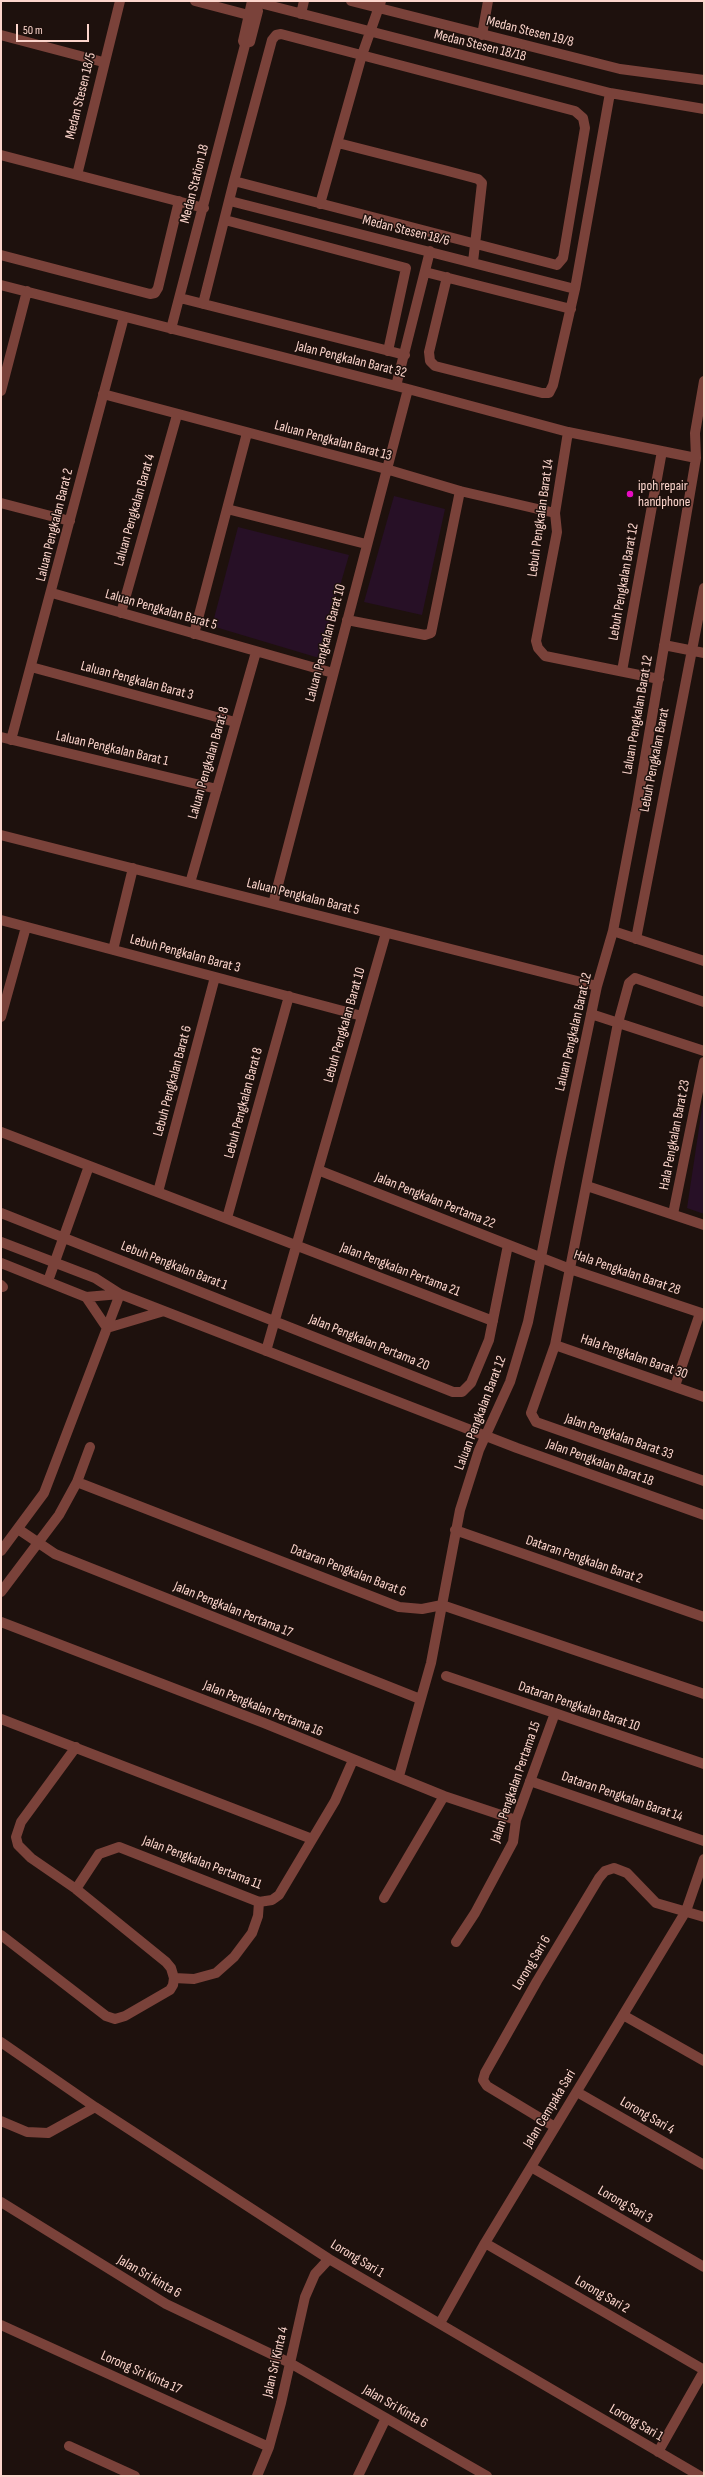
<!DOCTYPE html>
<style>
body{margin:0}
#map{position:relative;width:705px;height:2477px;overflow:hidden;background:#1e110d;font-family:"Sofia Sans Condensed",sans-serif}
canvas{display:block}
.frame{position:absolute;inset:0;border:2px solid #fcd5cc;pointer-events:none}
.scale{position:absolute;left:16px;top:24px;width:73px;height:18px;box-sizing:border-box;border:2px solid #fcd5cc;border-top:0;padding-left:5px;font-size:12px;line-height:14px;white-space:nowrap;color:#fcd5cc;-webkit-text-stroke:3px #1e110d;paint-order:stroke}
</style>
<div id="map">
<canvas width="705" height="2477"></canvas>
<div class="frame"></div>
<div class="scale">50 m</div>
</div>
<script>
const context = document.querySelector('canvas').getContext('2d');
context.lineJoin = 'round';
function paint(path, color) {
  context.fillStyle = color;
  context.fill(path, 'evenodd');
}
function toPath(rows) {
  const path = new Path2D();
  for (const r of rows) {
    path.moveTo(r[0], r[1]);
    for (let i = 2; i < r.length; i += 2) path.lineTo(r[i], r[i + 1]);
  }
  return path;
}
function stroke(path, color, width, dash) {
  context.strokeStyle = color;
  context.lineWidth = width;
  context.lineCap = dash ? 'butt' : 'round';
  context.setLineDash(dash || []);
  context.stroke(path);
}
function write(font, color, halo, rows, align = 'center') {
  context.font = font + ' "Sofia Sans Condensed",sans-serif';
  context.lineWidth = 3;
  context.setLineDash([]);
  context.textBaseline = 'middle';
  context.strokeStyle = halo;
  context.fillStyle = color;
  for (const [text, x, y, turn = 0] of rows) {
    context.save();
    context.translate(x, y);
    context.rotate((+turn || 0) * Math.PI / 180);
    context.textAlign = isNaN(turn) ? turn : align;
    if (halo) context.strokeText(text, 0, 0);
    context.fillText(text, 0, 0);
    context.restore();
  }
}
const green = toPath([
 [394,496,445,509,422,615,364,602],
 [238,527,349,555,319,658,212,626],
 [704,1095,704,1214,687,1208]
]);
const minor = toPath([
 [195,1,256,17],
 [252,1,610,93,704,109],
 [351,1,620,69,704,80],
 [301,14,304,1],
 [1,35,103,62],
 [482,35,488,1],
 [250,42,258,11],
 [338,143,444,170,478,179,482,183,473,262],
 [1,155,204,208],
 [77,175,120,1],
 [230,201,575,289],
 [320,204,362,55,381,1],
 [225,220,406,268,388,351],
 [1,255,150,294,155,293,158,288,179,201],
 [425,272,571,309],
 [447,277,429,352,430,361,435,366,542,393,549,393,553,385,575,289,610,93],
 [1,285,408,389,568,432,696,458],
 [180,298,405,355],
 [203,304,234,181,272,40,276,35,281,34,575,111,583,118,585,128,563,258,557,265,234,181],
 [171,329,245,45,243,41,252,1],
 [396,386,430,251],
 [1,391,27,291],
 [103,394,386,469,460,491,555,513],
 [568,432,555,513,557,532,536,641,538,648,545,656,659,679],
 [1,503,70,521],
 [227,509,366,544],
 [52,593,333,673],
 [121,613,177,415],
 [347,620,425,635,431,633,460,491],
 [194,634,247,433],
 [664,645,704,653],
 [31,667,235,722],
 [622,671,662,451],
 [1,737,217,789],
 [11,740,124,317],
 [1,835,597,986],
 [190,883,256,652],
 [273,904,408,389],
 [1,920,362,1016],
 [613,931,704,961],
 [636,939,704,588],
 [113,950,133,868],
 [704,1002,635,978,629,983,618,1023,555,1345,531,1413,536,1422,704,1481],
 [591,1014,704,1051],
 [1,1017,26,927],
 [1,1132,493,1321],
 [318,1170,570,1269,704,1314],
 [587,1186,704,1225],
 [158,1192,215,977],
 [1,1213,453,1392,462,1392,471,1383,489,1340,508,1245],
 [673,1214,704,1062],
 [227,1218,289,996],
 [1,1242,95,1278,120,1294,517,1448,704,1515],
 [1,1263,86,1297,120,1294],
 [48,1281,89,1166],
 [1,1285,3,1287],
 [86,1297,107,1328],
 [107,1328,164,1311],
 [555,1345,704,1397],
 [266,1351,386,933],
 [675,1386,700,1313],
 [77,1482,399,1607,422,1609,442,1605,704,1694],
 [18,1529,55,1554,420,1699],
 [455,1530,704,1617],
 [1,1551,44,1493,120,1294],
 [1,1592,59,1515,77,1482,90,1447],
 [1,1622,264,1723,444,1796,516,1820],
 [446,1676,704,1764],
 [1,1719,312,1839],
 [399,1776,431,1663,460,1510,479,1450,510,1382,528,1322,560,1162,597,986,613,931,637,805,696,458,695,433,704,381],
 [530,1781,704,1841],
 [76,1889,99,1854,119,1847,259,1902,272,1900,279,1895,335,1801,353,1760],
 [384,1898,444,1796],
 [1,1935,106,2016,115,2019,125,2016,170,1990,173,1985,174,1978,171,1968,166,1962,76,1889,31,1858,18,1845,16,1837,21,1822,76,1747],
 [456,1942,475,1913,513,1842,516,1820,555,1713],
 [174,1978,194,1979,216,1973,234,1957,252,1933,258,1916,259,1902],
 [623,2015,704,2061],
 [1,2042,95,2107,329,2259,700,2476],
 [577,2092,704,2165],
 [1,2121,27,2132,48,2133,95,2107],
 [555,2127,487,2086,483,2080,485,2073,537,1981,599,1878,605,1871,614,1868,627,1873,656,1903,704,1917],
 [531,2167,704,2267],
 [1,2202,166,2304,290,2363,487,2476],
 [485,2243,704,2370],
 [440,2323,485,2243,686,1911,704,1859],
 [1,2325,269,2447],
 [69,2446,135,2476],
 [658,2452,704,2371],
 [257,2476,269,2447,281,2403,305,2297,315,2274,329,2259],
 [358,2476,386,2418]
]);
const markers = [
 [630,494,4,"#e80cc2"]
];
const streetNames = [
 ["Medan Stesen 19/8",530,32,14],
 ["Medan Stesen 18/18",480,46,14],
 ["Medan Stesen 18/5",81,96,-76],
 ["Medan Station 18",195,184,-76],
 ["Medan Stesen 18/6",406,231,14],
 ["Jalan Pengkalan Barat 32",351,360,14],
 ["Laluan Pengkalan Barat 13",333,441,15],
 ["Laluan Pengkalan Barat 4",135,510,-74],
 ["Lebuh Pengkalan Barat 14",541,518,-82],
 ["Laluan Pengkalan Barat 2",55,525,-76],
 ["Lebuh Pengkalan Barat 12",624,582,-80],
 ["Laluan Pengkalan Barat 5",161,610,16],
 ["Laluan Pengkalan Barat 10",326,643,-75],
 ["Laluan Pengkalan Barat 3",137,681,15],
 ["Laluan Pengkalan Barat 12",638,715,-80],
 ["Laluan Pengkalan Barat 1",112,749,13],
 ["Lebuh Pengkalan Barat",655,760,-79],
 ["Laluan Pengkalan Barat 8",209,763,-74],
 ["Laluan Pengkalan Barat 5",303,897,14],
 ["Lebuh Pengkalan Barat 3",185,954,15],
 ["Lebuh Pengkalan Barat 10",345,1025,-74],
 ["Laluan Pengkalan Barat 12",574,1032,-77],
 ["Lebuh Pengkalan Barat 6",173,1081,-75],
 ["Lebuh Pengkalan Barat 8",244,1103,-75],
 ["Hala Pengkalan Barat 23",675,1135,-79],
 ["Jalan Pengkalan Pertama 22",435,1201,22],
 ["Lebuh Pengkalan Barat 1",174,1266,21],
 ["Jalan Pengkalan Pertama 21",400,1270,21],
 ["Hala Pengkalan Barat 28",627,1273,19],
 ["Jalan Pengkalan Pertama 20",369,1343,22],
 ["Hala Pengkalan Barat 30",634,1357,19],
 ["Laluan Pengkalan Barat 12",481,1413,-69],
 ["Jalan Pengkalan Barat 33",619,1437,19],
 ["Jalan Pengkalan Barat 18",600,1463,20],
 ["Dataran Pengkalan Barat 2",584,1560,19],
 ["Dataran Pengkalan Barat 6",348,1571,21],
 ["Jalan Pengkalan Pertama 17",233,1610,22],
 ["Dataran Pengkalan Barat 10",579,1707,19],
 ["Jalan Pengkalan Pertama 16",263,1709,22],
 ["Jalan Pengkalan Pertama 15",516,1782,-71],
 ["Dataran Pengkalan Barat 14",622,1797,19],
 ["Jalan Pengkalan Pertama 11",202,1863,21],
 ["Lorong Sari 6",532,1963,-59],
 ["Jalan Cempaka Sari",550,2109,-59],
 ["Lorong Sari 4",647,2116,30],
 ["Lorong Sari 3",625,2205,30],
 ["Lorong Sari 1",357,2259,31],
 ["Jalan Sri kinta 6",149,2277,30],
 ["Lorong Sari 2",602,2295,30],
 ["Jalan Sri Kinta 4",276,2362,-77],
 ["Lorong Sri Kinta 17",141,2373,24],
 ["Jalan Sri Kinta 6",395,2407,30],
 ["Lorong Sari 1",636,2423,30]
];
const poiNames = [
 ["ipoh repair",638,486],
 ["handphone",638,502]
];
paint(green, '#271026');
stroke(minor, '#7a423a', 10);
for (const [x, y, r, color] of markers) {
  const dot = new Path2D();
  dot.arc(x, y, r, 0, 2 * Math.PI);
  context.fillStyle = color;
  context.fill(dot);
  stroke(dot, '#1e110d', 1.5);
}
write('14px', '#fcd5cc', '#1e110d', streetNames);
write('14px', '#fcd5cc', '#1e110d', poiNames, 'left');
</script>
